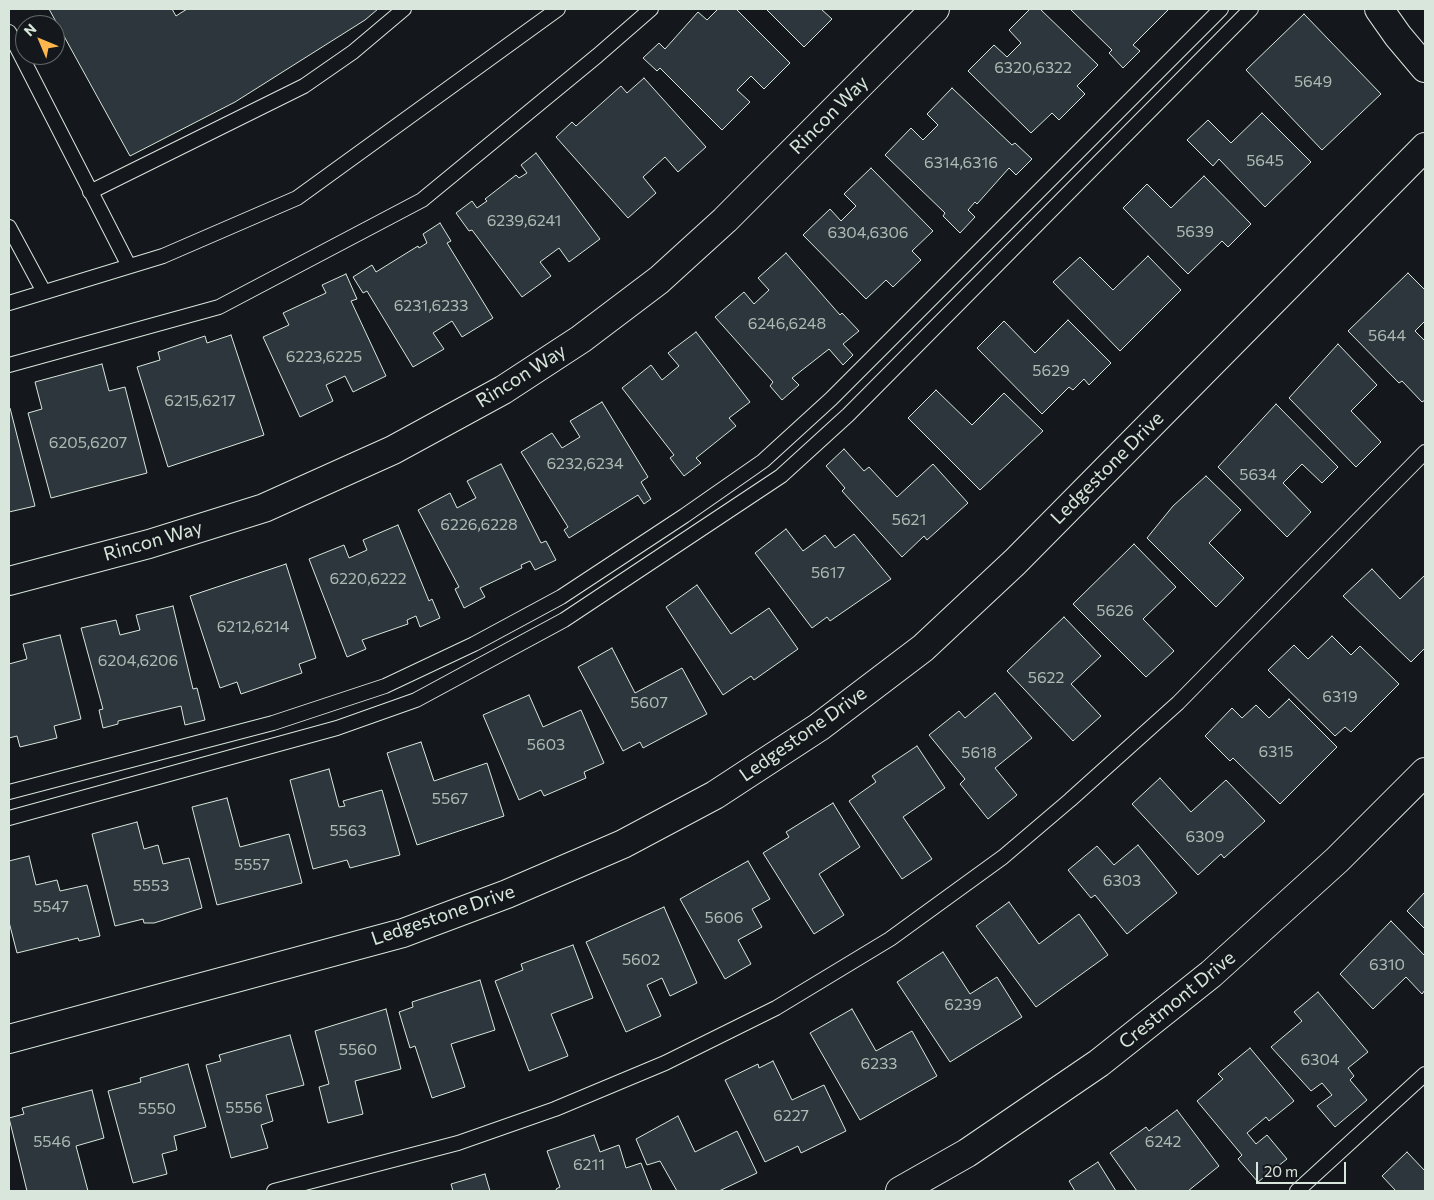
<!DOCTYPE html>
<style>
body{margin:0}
#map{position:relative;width:1434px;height:1200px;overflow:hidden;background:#14181c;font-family:Commissioner,sans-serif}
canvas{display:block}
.frame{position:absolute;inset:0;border:10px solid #d8e6dc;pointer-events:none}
.north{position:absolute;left:15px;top:15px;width:50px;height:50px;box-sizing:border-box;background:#14181c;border:1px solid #626a69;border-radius:50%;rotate:315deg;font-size:14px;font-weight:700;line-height:20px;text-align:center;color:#d8e6dc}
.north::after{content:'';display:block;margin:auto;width:18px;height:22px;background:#ffb74d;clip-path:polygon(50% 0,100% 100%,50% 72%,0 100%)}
.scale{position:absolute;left:1256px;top:1162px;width:90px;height:22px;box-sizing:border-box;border:2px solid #d8e6dc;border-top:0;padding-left:6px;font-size:15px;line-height:18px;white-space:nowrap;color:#d8e6dc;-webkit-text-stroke:4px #14181c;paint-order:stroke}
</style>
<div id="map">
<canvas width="1434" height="1200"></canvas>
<div class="frame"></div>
<div class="north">N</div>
<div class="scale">20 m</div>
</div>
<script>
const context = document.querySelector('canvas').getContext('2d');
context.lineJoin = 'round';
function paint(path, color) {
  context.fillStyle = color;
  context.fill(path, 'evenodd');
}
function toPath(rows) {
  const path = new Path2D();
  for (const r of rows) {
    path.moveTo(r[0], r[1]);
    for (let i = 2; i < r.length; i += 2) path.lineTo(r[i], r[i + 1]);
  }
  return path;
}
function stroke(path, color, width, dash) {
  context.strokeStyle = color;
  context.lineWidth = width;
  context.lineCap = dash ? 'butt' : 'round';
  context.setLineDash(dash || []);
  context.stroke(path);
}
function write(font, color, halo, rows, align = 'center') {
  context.font = font + ' Commissioner,sans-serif';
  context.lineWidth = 4;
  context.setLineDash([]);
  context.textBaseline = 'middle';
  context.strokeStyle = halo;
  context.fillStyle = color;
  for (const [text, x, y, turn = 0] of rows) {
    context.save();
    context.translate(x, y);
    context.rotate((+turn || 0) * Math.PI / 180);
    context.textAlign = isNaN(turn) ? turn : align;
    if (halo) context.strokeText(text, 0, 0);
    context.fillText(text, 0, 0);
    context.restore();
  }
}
const building = toPath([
 [49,9,172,9,176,16,187,9,378,9,365,20,235,102,130,156,49,9],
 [718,9,736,9,790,63,764,89,751,76,737,90,750,102,722,130,660,68,657,71,643,58,659,43,665,49,698,12,707,20,718,9],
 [766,9,821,9,832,19,804,47,766,9],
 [1030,9,1040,9,1098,65,1077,86,1085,94,1059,120,1052,113,1031,133,968,71,994,45,1007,57,1021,43,1009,30,1030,9],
 [1070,9,1169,9,1133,45,1140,51,1123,68,1109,53,1112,50,1070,9],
 [1304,14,1381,94,1322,150,1246,70,1304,14],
 [644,78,706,147,678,172,665,157,643,177,656,193,628,218,556,137,572,122,576,126,621,86,627,93,644,78],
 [952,88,1012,145,1015,143,1032,159,1016,175,1009,168,977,204,975,202,968,210,975,217,960,233,943,216,945,213,885,155,911,128,923,140,938,125,927,114,952,88],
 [1262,113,1311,162,1265,207,1219,159,1213,166,1187,140,1208,120,1231,143,1262,113],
 [536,153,600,239,569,262,559,248,540,262,551,276,522,297,472,230,469,231,456,213,472,201,477,208,487,201,485,199,516,175,519,178,527,173,521,165,536,153],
 [871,168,933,231,912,251,921,260,893,287,886,280,866,299,803,235,830,209,841,221,856,206,844,194,871,168],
 [1204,176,1251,224,1228,247,1222,241,1188,274,1123,208,1147,184,1171,208,1204,176],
 [440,223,451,241,447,243,493,318,462,337,452,321,433,333,444,349,413,367,367,291,363,293,353,277,372,265,376,272,418,246,419,248,427,243,423,234,440,223],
 [786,253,840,315,842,313,859,331,843,344,853,355,843,365,829,349,792,378,799,385,782,400,770,386,773,382,715,317,744,292,754,304,769,290,758,278,786,253],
 [1148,256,1181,290,1120,351,1053,282,1080,257,1113,290,1148,256],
 [1408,273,1425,290,1425,321,1415,331,1425,341,1425,400,1422,402,1402,381,1399,383,1348,331,1408,273],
 [346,274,357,299,351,301,386,376,353,392,345,376,326,385,333,401,300,417,263,337,289,325,283,313,326,293,322,285,346,274],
 [1068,320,1111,363,1089,385,1084,379,1073,390,1069,387,1042,414,977,348,1004,321,1035,353,1068,320],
 [696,332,750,402,729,418,736,426,696,458,701,463,684,476,670,458,674,455,622,388,651,365,662,380,679,366,668,353,696,332],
 [231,335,264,435,168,467,137,367,160,360,158,352,205,336,207,343,231,335],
 [1338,344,1377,385,1351,411,1381,442,1356,467,1289,398,1338,344],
 [102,364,109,391,125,387,147,473,51,498,28,413,42,409,35,382,102,364],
 [936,390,972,425,1004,393,1043,431,980,490,908,418,936,390],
 [602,402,648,477,641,482,651,499,644,504,638,495,569,538,564,530,568,527,521,452,552,433,562,448,580,437,570,421,602,402],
 [1276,404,1338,467,1322,483,1302,464,1283,483,1311,512,1287,537,1218,467,1276,404],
 [9,408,10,408,35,506,9,512,9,408],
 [844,449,864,471,869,467,897,497,933,464,968,503,927,540,924,536,902,557,842,491,845,488,826,466,844,449],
 [501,464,541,543,546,541,556,560,535,570,530,561,521,565,522,568,480,588,485,597,464,608,455,589,459,587,418,510,450,493,457,508,476,498,467,481,501,464],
 [1206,476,1241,510,1209,543,1244,578,1216,607,1147,538,1173,506,1206,476],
 [398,525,429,601,432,599,440,618,420,627,416,616,407,620,408,624,362,640,366,649,347,657,309,559,344,545,349,558,367,550,363,540,398,525],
 [786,529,803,551,825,535,835,548,854,534,891,579,830,621,827,617,812,628,755,553,786,529],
 [1134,544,1176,587,1143,619,1174,651,1146,677,1073,604,1134,544],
 [286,564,316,658,299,664,302,673,241,694,237,682,220,688,190,596,286,564],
 [1372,569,1400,599,1425,575,1425,648,1411,662,1343,596,1372,569],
 [697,585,731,634,769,608,798,649,754,680,751,676,723,695,666,607,697,585],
 [173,606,193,689,197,688,205,720,185,725,181,706,118,721,118,724,103,728,99,710,103,709,81,628,116,620,120,635,140,630,136,615,173,606],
 [1064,617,1101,656,1071,684,1101,716,1073,741,1007,671,1064,617],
 [60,635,81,719,54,726,57,738,20,747,17,736,9,738,9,664,27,659,23,644,60,635],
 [1332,636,1351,655,1360,646,1399,684,1351,732,1345,727,1335,736,1268,670,1294,645,1308,659,1332,636],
 [612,648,635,693,682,668,707,714,643,748,640,742,623,751,578,667,612,648],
 [995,693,1032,738,995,768,1017,795,988,819,960,784,965,779,929,735,959,711,965,718,995,693],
 [529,695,543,727,581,710,604,763,584,772,586,778,544,796,541,790,519,800,483,715,529,695],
 [1289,699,1337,747,1280,804,1233,758,1230,761,1205,736,1232,708,1242,718,1256,705,1269,718,1289,699],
 [421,742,434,781,487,763,504,816,417,845,387,753,421,742],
 [917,746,945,788,903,817,932,859,902,879,849,801,876,782,872,776,917,746],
 [329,769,339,807,345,806,343,801,382,790,400,855,350,868,347,860,313,869,290,780,329,769],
 [1160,778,1191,812,1226,780,1265,821,1224,858,1221,854,1198,875,1132,804,1160,778],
 [227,798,240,847,289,834,302,883,217,905,192,807,227,798],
 [833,803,860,847,819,874,844,915,814,934,763,853,789,837,786,832,833,803],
 [137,822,144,849,158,845,163,864,189,858,202,908,154,923,144,923,143,919,115,926,92,834,137,822],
 [1138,845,1177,893,1127,934,1095,895,1091,898,1068,870,1097,846,1114,865,1138,845],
 [29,856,36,885,57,880,60,891,87,885,100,936,79,941,78,938,17,953,9,922,9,861,29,856],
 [748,861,770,899,752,909,762,927,738,940,751,964,725,979,680,899,748,861],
 [1425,892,1425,929,1407,911,1425,892],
 [1009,902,1039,944,1079,914,1108,955,1036,1007,976,926,1009,902],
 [664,907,697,983,670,996,662,978,647,985,661,1016,626,1032,586,942,664,907],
 [1391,921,1425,956,1425,990,1422,994,1406,977,1373,1009,1340,974,1391,921],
 [573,945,593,998,551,1014,568,1056,529,1071,495,981,523,970,521,964,573,945],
 [943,952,970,994,997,977,1022,1017,950,1062,897,982,943,952],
 [480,980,495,1030,451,1044,465,1087,432,1098,415,1046,410,1048,399,1012,413,1007,412,1002,480,980],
 [1318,992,1368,1052,1348,1068,1354,1076,1350,1080,1367,1100,1335,1127,1317,1106,1332,1095,1322,1083,1311,1091,1271,1047,1302,1021,1294,1012,1318,992],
 [386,1009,401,1069,355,1081,363,1114,328,1123,319,1087,329,1084,315,1031,386,1009],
 [852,1009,876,1051,912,1031,937,1076,860,1120,810,1033,852,1009],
 [290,1035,304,1085,266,1095,273,1121,261,1125,268,1148,231,1158,206,1065,221,1061,219,1055,290,1035],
 [1250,1048,1294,1101,1269,1121,1266,1117,1247,1133,1256,1144,1267,1135,1287,1159,1258,1182,1238,1159,1242,1155,1197,1101,1223,1079,1218,1074,1250,1048],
 [773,1061,792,1100,824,1085,846,1131,801,1153,798,1146,765,1162,725,1080,758,1064,759,1068,773,1061],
 [188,1064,206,1127,174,1136,177,1150,162,1154,167,1174,133,1183,108,1091,141,1082,140,1078,188,1064],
 [92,1090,104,1138,76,1146,88,1191,27,1191,9,1118,24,1114,22,1108,92,1090],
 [1177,1110,1219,1166,1188,1191,1137,1191,1110,1153,1146,1127,1149,1131,1177,1110],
 [678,1116,695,1152,737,1131,757,1173,719,1191,677,1191,660,1161,647,1165,636,1139,678,1116],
 [594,1135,600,1152,619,1145,626,1168,641,1163,652,1191,557,1191,556,1189,560,1187,547,1151,594,1135],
 [1407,1152,1425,1171,1425,1191,1396,1191,1382,1176,1407,1152],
 [1098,1162,1116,1191,1075,1191,1069,1181,1098,1162],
 [485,1174,490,1191,453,1191,451,1184,485,1174]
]);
const lane = toPath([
 [9,32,129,266],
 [90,192,304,86,353,52,404,9],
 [9,227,44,292],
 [9,303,163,256,297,198,558,9],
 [9,365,219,307,422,200,597,56,651,9],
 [9,792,273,723,385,686,474,644,561,597,684,516,763,461,831,399,1221,9],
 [9,818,337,728,416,700,564,620,781,476,848,415,1251,9],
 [274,1191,458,1143,555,1109,665,1063,776,1008,890,939,1003,857,1070,800,1178,703,1425,452],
 [1297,1191,1425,1074]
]);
const street = toPath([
 [9,581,149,544,264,508,393,450,503,390,581,339,659,280,725,220,935,9],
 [9,1039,403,933,507,894,623,844,715,795,819,727,923,648,1015,562,1425,147],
 [900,1191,967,1153,1099,1063,1211,974,1337,860,1425,772]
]);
const secondary = toPath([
 [1379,9,1398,36,1425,68]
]);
const numberNames = [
 ["6320,6322",1033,68],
 ["5649",1313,82],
 ["5645",1265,161],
 ["6314,6316",961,163],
 ["6239,6241",524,221],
 ["5639",1195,232],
 ["6304,6306",868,233],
 ["6231,6233",431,306],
 ["6246,6248",787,324],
 ["5644",1387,336],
 ["6223,6225",324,357],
 ["5629",1051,371],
 ["6215,6217",200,401],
 ["6205,6207",88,443],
 ["6232,6234",585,464],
 ["5634",1258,475],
 ["5621",909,520],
 ["6226,6228",479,525],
 ["5617",828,573],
 ["6220,6222",368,579],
 ["5626",1115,611],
 ["6212,6214",253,627],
 ["6204,6206",138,661],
 ["5622",1046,678],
 ["6319",1340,697],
 ["5607",649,703],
 ["5603",546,745],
 ["6315",1276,752],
 ["5618",979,753],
 ["5567",450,799],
 ["5563",348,831],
 ["6309",1205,837],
 ["5557",252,865],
 ["6303",1122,881],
 ["5553",151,886],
 ["5547",51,907],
 ["5606",724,918],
 ["5602",641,960],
 ["6310",1387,965],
 ["6239",963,1005],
 ["5560",358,1050],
 ["6304",1320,1060],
 ["6233",879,1064],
 ["5556",244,1108],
 ["5550",157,1109],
 ["6227",791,1116],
 ["5546",52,1142],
 ["6242",1163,1142],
 ["6211",589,1165]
];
const streetNames = [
 ["Rincon Way",829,115,-45],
 ["Rincon Way",521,376,-32],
 ["Ledgestone Drive",1107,468,-45],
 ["Rincon Way",153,541,-16],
 ["Ledgestone Drive",803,734,-35],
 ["Ledgestone Drive",443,915,-19],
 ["Crestmont Drive",1177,1000,-39]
];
paint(building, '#2c363c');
stroke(building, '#d8e6dc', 1);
stroke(lane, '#d8e6dc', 16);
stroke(street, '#d8e6dc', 30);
stroke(secondary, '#d8e6dc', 30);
stroke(lane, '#14181c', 14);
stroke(street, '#14181c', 28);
stroke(secondary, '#14181c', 28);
write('16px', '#adbab4', null, numberNames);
write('19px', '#d8e6dc', '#14181c', streetNames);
</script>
